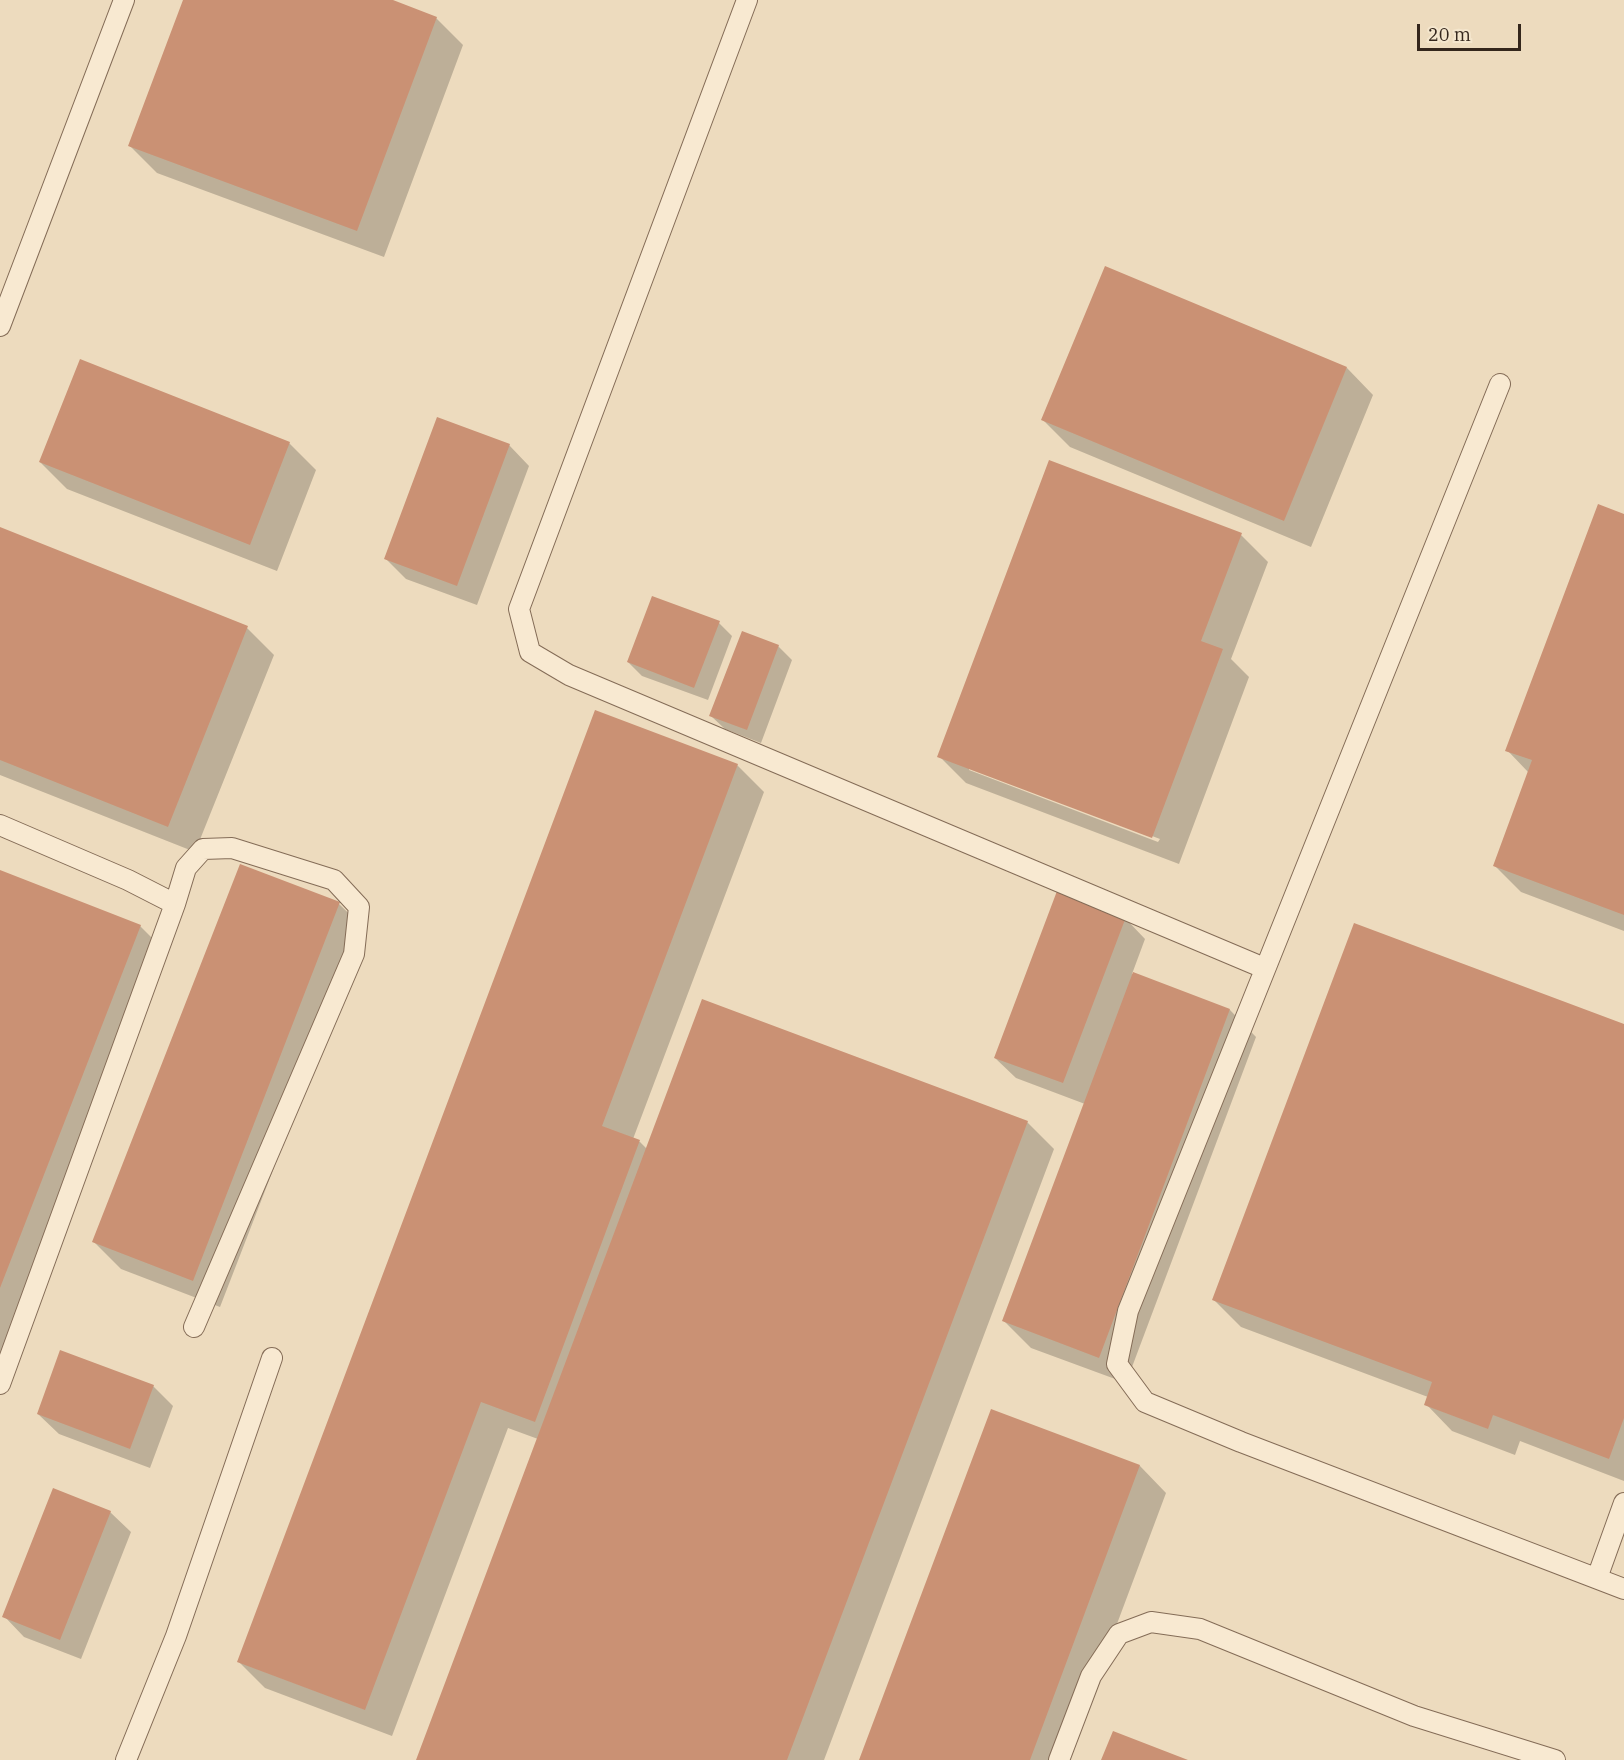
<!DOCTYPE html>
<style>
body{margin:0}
#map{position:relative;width:1624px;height:1760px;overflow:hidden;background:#eddbbe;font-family:"IBM Plex Serif",serif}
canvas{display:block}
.scale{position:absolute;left:1417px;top:24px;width:104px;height:27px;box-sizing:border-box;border:3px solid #34261c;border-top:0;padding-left:8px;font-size:18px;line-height:21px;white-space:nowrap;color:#34261c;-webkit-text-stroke:4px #f4e6cd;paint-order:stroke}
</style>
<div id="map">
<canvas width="1624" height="1760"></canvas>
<div class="scale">20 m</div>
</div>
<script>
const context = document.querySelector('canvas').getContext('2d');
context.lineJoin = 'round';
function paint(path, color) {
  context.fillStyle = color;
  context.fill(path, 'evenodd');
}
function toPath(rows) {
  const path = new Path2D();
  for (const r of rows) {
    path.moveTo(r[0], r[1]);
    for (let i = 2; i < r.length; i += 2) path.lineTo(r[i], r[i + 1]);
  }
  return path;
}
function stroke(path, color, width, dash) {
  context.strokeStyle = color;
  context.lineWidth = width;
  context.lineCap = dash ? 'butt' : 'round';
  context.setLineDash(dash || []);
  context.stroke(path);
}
const shadow = toPath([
 [184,0,388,0,436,18,463,45,384,257,157,173,130,146],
 [1347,368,1373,395,1311,547,1070,447,1043,420],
 [289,443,316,470,277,571,67,489,40,462],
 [509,445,529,466,477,605,406,579,386,559],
 [1624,515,1624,931,1521,892,1494,865,1529,773,1507,750],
 [0,529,247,628,274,655,195,852,0,775],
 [1241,535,1268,562,1231,659,1249,677,1179,864,966,783,939,756],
 [969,767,1160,839,1158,842,969,770],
 [719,623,732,636,708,700,642,676,628,662],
 [778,646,792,660,761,743,725,729,711,716],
 [737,765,764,792,633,1139,640,1142,647,1149,1027,1122,1054,1149,824,1760,417,1760,538,1439,508,1428,392,1736,265,1688,238,1661],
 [241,865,339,904,366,930,220,1307,121,1269,94,1242],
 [0,872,140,926,167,953,0,1384],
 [1125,918,1145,939,1132,974,1230,1010,1256,1037,1126,1383,1031,1348,1004,1321,1085,1104,1016,1078,995,1058],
 [1624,1026,1624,1481,1520,1441,1515,1455,1452,1431,1426,1404,1428,1397,1241,1327,1214,1300],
 [153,1386,173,1406,150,1468,59,1434,38,1414],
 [992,1411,1140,1466,1166,1493,1066,1760,860,1760],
 [110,1512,131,1532,81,1659,24,1637,4,1616]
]);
const building = toPath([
 [183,0,393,0,437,17,357,231,128,146],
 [1105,266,1347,367,1284,521,1041,420],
 [80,359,290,442,250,545,39,462],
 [437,417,510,444,457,586,384,559],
 [1049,460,1242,533,1201,641,1223,649,1152,838,937,757],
 [1598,504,1624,514,1624,915,1493,866,1532,760,1505,751],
 [0,527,248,626,168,827,0,760],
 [652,596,720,621,694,688,627,662],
 [742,631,779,645,747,730,709,716],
 [595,710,738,764,602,1126,640,1140,535,1422,481,1402,365,1710,237,1662],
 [240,864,340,902,193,1281,92,1242],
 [0,870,141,925,0,1288],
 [1057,891,1126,917,1063,1083,994,1058],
 [1354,923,1624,1024,1624,1418,1609,1459,1493,1415,1488,1429,1424,1405,1432,1382,1212,1300],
 [1133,972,1230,1009,1099,1358,1002,1321],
 [702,999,1028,1121,787,1760,416,1760],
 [60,1350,154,1385,130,1449,37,1414],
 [991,1409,1140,1465,1030,1760,859,1760],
 [53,1488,111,1511,60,1640,2,1617],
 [1113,1731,1188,1760,1101,1760]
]);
const lane = toPath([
 [747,0,519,609,530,652,569,675,1264,968],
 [0,326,124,0],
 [1500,384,1128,1311,1117,1364,1145,1402,1241,1442,1624,1589],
 [0,825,128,880,175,904,0,1384],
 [175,904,186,868,203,849,232,848,334,880,359,907,354,954,194,1327],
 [1597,1578,1624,1503],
 [126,1760,176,1636,272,1358],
 [1059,1760,1091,1676,1119,1634,1151,1622,1200,1629,1414,1716,1555,1760]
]);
paint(shadow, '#0003');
paint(building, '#ca9174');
stroke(lane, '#846c57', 22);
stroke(lane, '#f8e9d1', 20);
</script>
